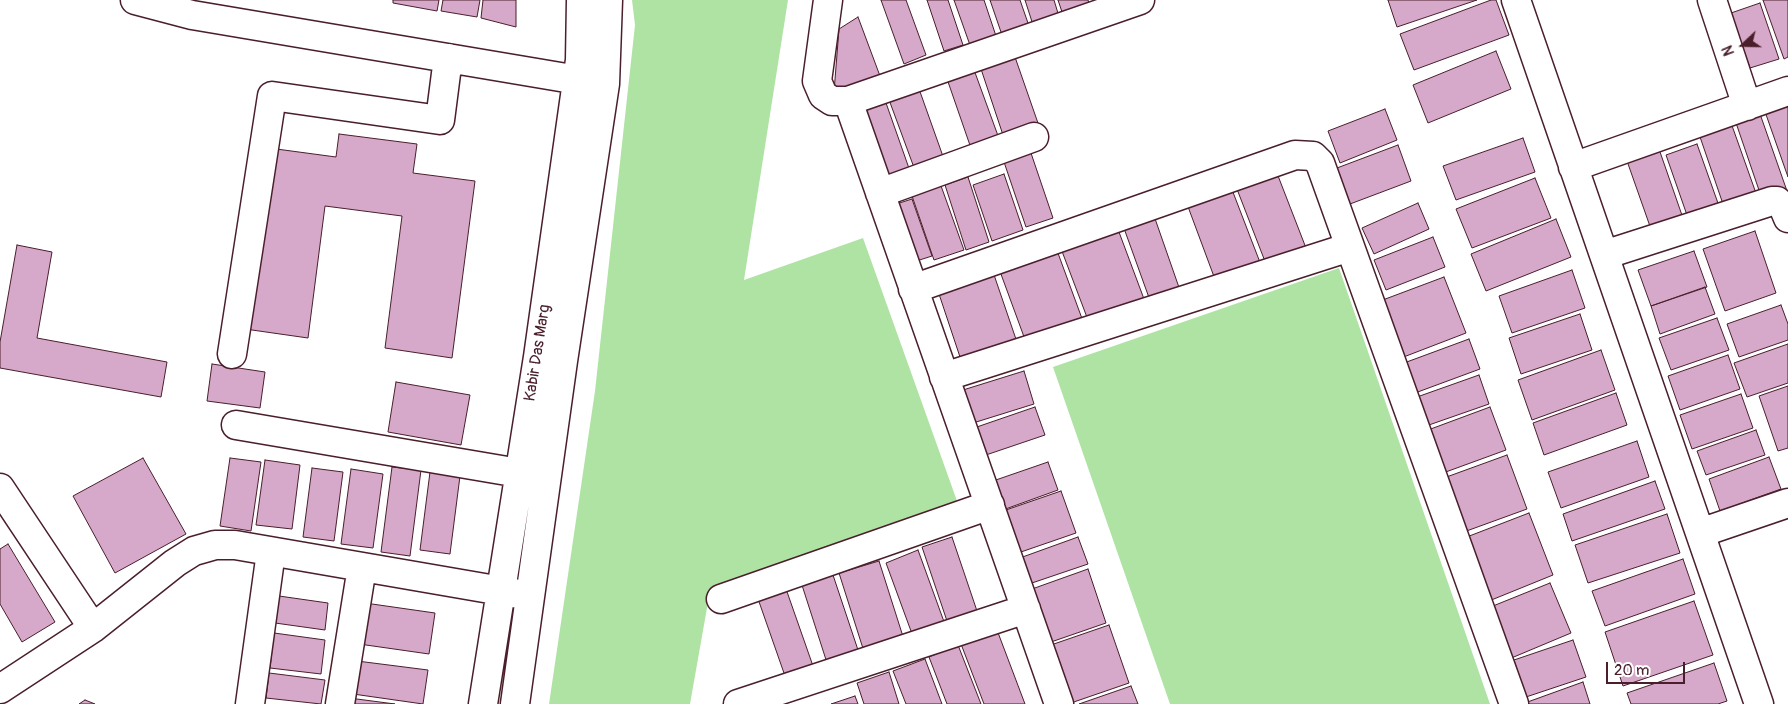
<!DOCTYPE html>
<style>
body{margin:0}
#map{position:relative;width:1788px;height:704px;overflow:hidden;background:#fff;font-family:Pangolin,sans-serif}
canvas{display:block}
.north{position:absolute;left:1718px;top:20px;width:50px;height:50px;-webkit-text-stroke:4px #fff;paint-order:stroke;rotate:249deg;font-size:14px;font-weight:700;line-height:20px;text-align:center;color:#4a1f2b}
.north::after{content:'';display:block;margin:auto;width:18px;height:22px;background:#4a1f2b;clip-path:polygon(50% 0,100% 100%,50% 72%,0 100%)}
.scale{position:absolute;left:1606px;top:662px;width:79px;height:22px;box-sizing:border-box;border:2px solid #4a1f2b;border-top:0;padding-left:6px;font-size:15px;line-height:18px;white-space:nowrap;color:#4a1f2b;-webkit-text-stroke:4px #fff;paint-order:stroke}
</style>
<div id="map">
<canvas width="1788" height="704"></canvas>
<div class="north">N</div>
<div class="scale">20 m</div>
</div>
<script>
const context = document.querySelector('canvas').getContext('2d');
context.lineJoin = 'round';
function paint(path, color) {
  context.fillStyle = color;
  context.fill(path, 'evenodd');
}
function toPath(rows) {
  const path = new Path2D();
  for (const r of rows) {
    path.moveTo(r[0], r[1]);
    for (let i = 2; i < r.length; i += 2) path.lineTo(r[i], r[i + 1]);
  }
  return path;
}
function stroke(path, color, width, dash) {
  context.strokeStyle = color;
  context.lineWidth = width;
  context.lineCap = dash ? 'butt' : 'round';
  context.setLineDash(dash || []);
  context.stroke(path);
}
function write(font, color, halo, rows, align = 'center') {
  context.font = font + ' Pangolin,sans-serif';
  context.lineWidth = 5;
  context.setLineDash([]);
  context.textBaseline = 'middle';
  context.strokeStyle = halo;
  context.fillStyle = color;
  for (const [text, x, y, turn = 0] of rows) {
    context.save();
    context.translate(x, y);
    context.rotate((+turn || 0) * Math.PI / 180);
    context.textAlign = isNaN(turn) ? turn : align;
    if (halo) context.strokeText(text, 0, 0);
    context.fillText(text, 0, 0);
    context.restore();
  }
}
const green = toPath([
 [632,0,788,0,744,280,863,238,957,501,710,591,690,704,549,704,595,391,635,25],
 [1339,268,1490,704,1170,704,1053,367]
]);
const building = toPath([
 [393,0,439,0,437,11,393,3,393,0],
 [443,0,480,0,477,17,441,11,443,0],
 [483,0,516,0,516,27,481,18,483,0],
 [881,0,906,0,926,55,904,64,881,0],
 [927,0,948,0,963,45,944,51,927,0],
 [954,0,984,0,997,39,971,48,954,0],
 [990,0,1020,0,1029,26,1002,35,990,0],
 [1025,0,1054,0,1060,20,1034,28,1025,0],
 [1058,0,1088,0,1092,12,1065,21,1058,0],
 [1388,0,1477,0,1397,27,1388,0],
 [1491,0,1496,0,1509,35,1414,70,1400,34,1491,0],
 [1763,0,1788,0,1788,57,1784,59,1763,0],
 [1760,3,1779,59,1750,68,1731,13,1760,3],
 [858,17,880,76,834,92,839,29,858,17],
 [1496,51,1511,89,1428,123,1413,85,1496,51],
 [1015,57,1039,126,1004,138,981,69,1015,57],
 [973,67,1001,144,973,154,946,76,973,67],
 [918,86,945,162,916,173,888,97,918,86],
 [1788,98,1788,177,1763,106,1788,98],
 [885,100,911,174,883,184,857,110,885,100],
 [1385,109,1397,140,1340,163,1328,131,1385,109],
 [1759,111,1787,191,1762,199,1735,120,1759,111],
 [1730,120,1757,196,1724,207,1698,131,1730,120],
 [339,134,417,144,413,173,475,181,452,358,385,348,402,216,325,206,308,338,245,329,269,148,336,157,339,134],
 [1523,138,1535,172,1456,200,1443,166,1523,138],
 [1697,144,1719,206,1688,218,1666,155,1697,144],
 [1398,145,1411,181,1350,204,1337,168,1398,145],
 [1659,149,1684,221,1652,232,1627,161,1659,149],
 [1031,153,1053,218,1026,227,1004,162,1031,153],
 [1275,168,1306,248,1266,264,1235,184,1275,168],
 [1004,174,1023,230,992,241,973,185,1004,174],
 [968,177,989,242,966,250,945,185,968,177],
 [1535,178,1551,218,1472,248,1456,209,1535,178],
 [940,183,964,250,934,260,911,193,940,183],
 [1231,187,1261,265,1216,282,1187,204,1231,187],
 [912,199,932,256,907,264,887,207,912,199],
 [1418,203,1429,229,1374,254,1362,228,1418,203],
 [1152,210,1182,296,1152,306,1121,220,1152,210],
 [1556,219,1571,257,1486,291,1471,254,1556,219],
 [1116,224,1144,299,1088,320,1060,246,1116,224],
 [1755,231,1776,293,1725,311,1703,249,1755,231],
 [1433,237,1445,267,1386,290,1374,260,1433,237],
 [17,245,52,252,37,338,167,362,161,397,0,368,0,342,17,245],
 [1055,245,1084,324,1027,345,998,266,1055,245],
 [1694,251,1707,287,1651,306,1638,270,1694,251],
 [991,266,1019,348,963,366,936,285,991,266],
 [1572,270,1585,308,1512,333,1499,296,1572,270],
 [1444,277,1466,333,1401,358,1380,301,1444,277],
 [1705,287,1715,314,1660,334,1651,306,1705,287],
 [1781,305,1788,324,1788,340,1739,357,1727,324,1781,305],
 [1580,314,1592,350,1521,374,1509,338,1580,314],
 [1717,318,1729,350,1671,370,1659,338,1717,318],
 [1469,339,1480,369,1415,393,1404,363,1469,339],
 [1788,344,1788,383,1747,397,1734,363,1788,344],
 [1601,350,1615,390,1532,420,1518,380,1601,350],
 [1728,355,1740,389,1680,410,1668,376,1728,355],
 [212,364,265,372,260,408,207,401,212,364],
 [1024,371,1034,404,973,423,963,390,1024,371],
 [1479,375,1489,404,1426,426,1417,397,1479,375],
 [396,382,470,395,461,445,388,432,396,382],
 [1788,386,1788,448,1778,451,1759,396,1788,386],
 [1616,393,1627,425,1544,455,1533,423,1616,393],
 [1741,394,1753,428,1692,449,1680,415,1741,394],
 [1035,407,1045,435,980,457,971,429,1035,407],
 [1490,407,1506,450,1443,473,1428,430,1490,407],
 [1756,430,1765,455,1706,475,1697,451,1756,430],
 [1637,441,1649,477,1561,508,1548,472,1637,441],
 [1507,455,1527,509,1461,533,1441,479,1507,455],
 [1769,457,1781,489,1720,511,1709,479,1769,457],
 [143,458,186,534,115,573,73,496,143,458],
 [230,458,261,462,251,531,220,526,230,458],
 [265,460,300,465,292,529,256,525,265,460],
 [1048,462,1058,490,1000,511,990,482,1048,462],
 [392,467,421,470,410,556,381,552,392,467],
 [312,468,343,472,334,541,303,537,312,468],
 [351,469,383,474,373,548,341,544,351,469],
 [430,472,460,476,450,554,420,550,430,472],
 [1655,481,1665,509,1572,541,1563,514,1655,481],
 [1061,491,1076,533,1018,553,1003,511,1061,491],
 [1529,513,1553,575,1484,603,1459,540,1529,513],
 [1667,514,1680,553,1588,583,1575,545,1667,514],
 [952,537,977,611,947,621,922,547,952,537],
 [1078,537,1088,564,1026,585,1017,559,1078,537],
 [8,544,55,622,22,642,0,604,0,549,8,544],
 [918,550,947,630,915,642,886,563,918,550],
 [1683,559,1695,594,1605,626,1592,591,1683,559],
 [879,561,906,646,866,658,839,573,879,561],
 [831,569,860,656,828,666,800,579,831,569],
 [1088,569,1106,623,1051,642,1032,589,1088,569],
 [1550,583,1571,633,1509,659,1488,608,1550,583],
 [785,586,813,666,785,676,757,596,785,586],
 [279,596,328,603,325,630,275,623,279,596],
 [1694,601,1713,655,1623,686,1605,632,1694,601],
 [365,603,435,613,429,654,359,644,365,603],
 [1109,625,1129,683,1068,704,1048,646,1109,625],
 [997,630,1025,704,984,704,961,644,997,630],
 [274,633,325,640,321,674,270,668,274,633],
 [1573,640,1586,677,1526,697,1514,660,1573,640],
 [958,645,981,704,947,704,929,657,958,645],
 [925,659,942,704,906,704,893,671,925,659],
 [357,661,428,670,423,704,353,694,357,661],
 [1714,663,1727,701,1718,704,1631,704,1627,693,1714,663],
 [889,672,899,704,864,704,857,683,889,672],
 [269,673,325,680,321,704,266,698,269,673],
 [1583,682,1590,704,1522,704,1583,682],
 [1131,686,1138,704,1079,704,1131,686],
 [855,696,858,704,831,704,855,696],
 [349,698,395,704,348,704,349,698],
 [85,700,95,704,79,704,85,700]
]);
const minor = toPath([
 [135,0,192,15,596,83],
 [828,0,817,81,823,95,832,101,848,101,1140,0],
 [1516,0,1759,704],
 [1712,0,1747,106],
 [848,101,1059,704],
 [1573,167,1788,91],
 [880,193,1034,137],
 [1604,255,1772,201,1777,201,1783,206,1788,218],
 [913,289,1295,155,1313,156,1320,163,1514,704],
 [232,354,272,96,440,120,448,58],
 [944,377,1350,247],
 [236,425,519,473],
 [0,488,93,628],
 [1700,533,1788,503],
 [721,599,990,505],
 [0,689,93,628,175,563,194,551,215,545,235,545,519,594],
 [250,704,271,552],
 [340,704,362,567],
 [483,704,538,357,580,60,581,0],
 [515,704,563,361,605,84,608,0],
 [738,704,1026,609]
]);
const streetNames = [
 ["Kabir Das Marg",538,353,-81]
];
paint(green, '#afe3a4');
paint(building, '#d6a8c9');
stroke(building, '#4a1f2b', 1);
stroke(minor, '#4a1f2b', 31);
stroke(minor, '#fff', 28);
write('16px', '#4a1f2b', '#fff', streetNames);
</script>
